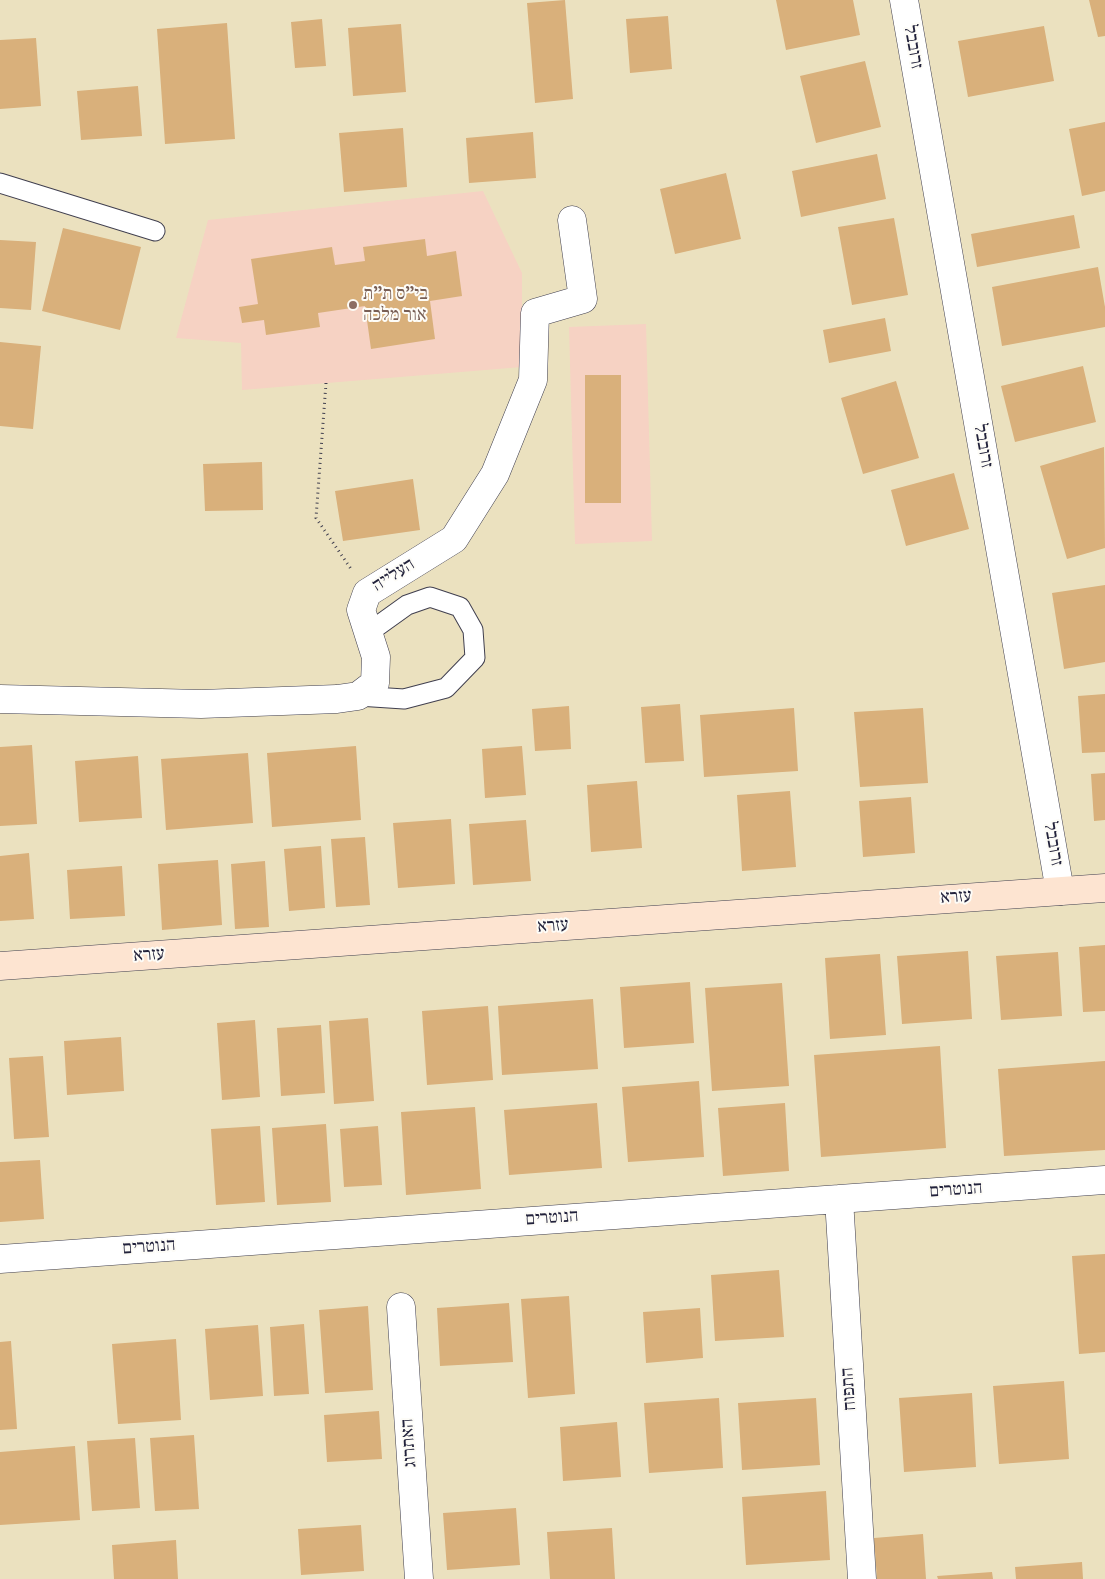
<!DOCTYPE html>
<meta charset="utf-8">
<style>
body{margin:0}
canvas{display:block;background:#ebe1bf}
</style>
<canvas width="1105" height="1579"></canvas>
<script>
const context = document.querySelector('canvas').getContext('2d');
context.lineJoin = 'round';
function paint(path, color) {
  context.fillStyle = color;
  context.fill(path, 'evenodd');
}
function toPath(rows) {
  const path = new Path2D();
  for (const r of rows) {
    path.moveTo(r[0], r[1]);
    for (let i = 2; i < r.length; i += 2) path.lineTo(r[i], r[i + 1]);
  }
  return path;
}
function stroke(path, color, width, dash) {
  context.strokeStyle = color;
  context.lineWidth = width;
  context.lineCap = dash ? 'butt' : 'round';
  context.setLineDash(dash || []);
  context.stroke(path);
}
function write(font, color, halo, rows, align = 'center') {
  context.font = font + ' "IM FELL DW Pica","Frank Ruhl Libre",serif';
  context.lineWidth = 4;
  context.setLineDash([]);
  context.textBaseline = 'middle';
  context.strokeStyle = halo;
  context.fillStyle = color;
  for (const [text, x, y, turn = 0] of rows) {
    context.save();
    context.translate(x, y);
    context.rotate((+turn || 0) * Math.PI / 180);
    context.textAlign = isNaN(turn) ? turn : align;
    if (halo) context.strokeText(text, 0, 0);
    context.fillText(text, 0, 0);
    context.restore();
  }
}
const built = toPath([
 [483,191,522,273,522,367,242,390,241,343,176,338,208,220],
 [646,324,652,541,575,544,569,327]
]);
const building = toPath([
 [565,0,573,99,535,103,527,3],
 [776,0,853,0,860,35,786,50],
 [1089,0,1105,0,1105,36,1098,37],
 [668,16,672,69,630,73,626,19],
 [322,19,326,66,295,68,291,22],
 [227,23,235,139,165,144,157,29],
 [401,24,406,92,353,96,348,28],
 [1044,26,1054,81,968,97,958,41],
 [36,38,41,106,0,109,0,40],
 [865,61,881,127,816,143,800,76],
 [138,86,142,136,81,140,77,91],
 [1105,122,1105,191,1082,196,1069,129],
 [403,128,407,187,344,192,339,133],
 [533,132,536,178,469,183,466,138],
 [877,154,886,199,801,217,792,171],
 [726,173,741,239,675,254,660,189],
 [1074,215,1080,248,977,267,971,234],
 [894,218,908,295,852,305,838,227],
 [63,228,141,247,120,330,42,311],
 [425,239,427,256,456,251,462,296,430,301,435,339,371,349,365,306,318,313,320,327,266,335,264,320,242,323,239,307,258,304,251,259,332,247,335,265,365,261,363,247],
 [0,240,36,242,31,310,0,308],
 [1098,267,1105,307,1105,327,1002,346,992,287],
 [885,318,891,351,829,363,823,330],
 [0,342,41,346,33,429,0,426],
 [1083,366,1096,422,1015,442,1001,386],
 [585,375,621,375,621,503,585,503],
 [896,381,919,458,863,474,841,398],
 [1104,447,1105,548,1067,559,1040,466],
 [262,462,263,510,205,511,203,464],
 [954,473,969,529,906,546,891,490],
 [413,479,420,530,343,541,335,491],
 [1105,585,1105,662,1064,669,1052,593],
 [1105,694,1105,752,1082,753,1078,696],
 [680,704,684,761,645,763,641,707],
 [569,706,571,749,535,751,532,709],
 [794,708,798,771,704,777,700,715],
 [923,708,928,783,860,787,854,712],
 [32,745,37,824,0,826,0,747],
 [356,746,361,820,272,827,267,753],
 [522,746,526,795,485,798,482,749],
 [248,753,253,823,166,830,161,759],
 [138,756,142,818,79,822,75,761],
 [1105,773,1105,820,1094,821,1091,774],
 [637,781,642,848,591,852,587,785],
 [790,791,796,867,742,871,737,795],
 [911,797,915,853,863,857,859,801],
 [451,819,455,884,398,888,393,823],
 [526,820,531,881,473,885,469,824],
 [365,837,370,905,336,907,331,839],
 [321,846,325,908,289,911,284,849],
 [29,853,34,919,0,921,0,856],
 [218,860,222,925,162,930,158,864],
 [265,861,269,927,235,929,231,864],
 [122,866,125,916,70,919,67,870],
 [1105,945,1105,1011,1083,1012,1079,947],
 [968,951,972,1019,902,1024,897,956],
 [1058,952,1062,1016,1001,1020,996,956],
 [880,954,886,1035,830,1039,825,958],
 [690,982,694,1043,624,1048,620,987],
 [782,983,789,1086,712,1091,705,988],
 [593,999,598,1069,502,1075,498,1006],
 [488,1006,493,1080,427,1085,422,1011],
 [368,1018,374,1101,334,1104,329,1021],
 [255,1020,260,1097,222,1100,217,1023],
 [321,1025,325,1093,281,1096,277,1028],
 [121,1037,124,1091,67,1095,64,1041],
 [940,1046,946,1148,821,1157,814,1055],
 [43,1056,49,1137,14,1139,9,1058],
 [1105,1061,1105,1150,1004,1156,998,1069],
 [699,1081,704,1157,628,1162,622,1087],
 [597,1103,602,1168,509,1175,504,1110],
 [785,1103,789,1171,723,1176,718,1108],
 [475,1107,481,1189,406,1195,401,1112],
 [326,1124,331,1202,277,1205,272,1128],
 [260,1126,265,1202,216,1205,211,1129],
 [378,1126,382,1185,344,1187,340,1129],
 [40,1160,44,1219,0,1222,0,1162],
 [1105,1254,1105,1352,1079,1354,1072,1256],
 [779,1270,784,1337,715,1341,711,1275],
 [569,1296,575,1394,528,1398,521,1299],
 [509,1303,513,1362,440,1366,437,1308],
 [368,1306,373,1390,325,1393,319,1310],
 [700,1308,703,1358,646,1363,643,1312],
 [304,1324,309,1394,274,1396,270,1327],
 [258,1325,263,1396,210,1400,205,1329],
 [176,1339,181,1420,118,1424,112,1344],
 [11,1341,17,1429,0,1430,0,1342],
 [1064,1381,1069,1459,999,1464,993,1386],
 [972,1393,976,1467,904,1472,899,1398],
 [719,1398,723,1468,649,1473,644,1403],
 [816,1398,820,1465,742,1470,738,1403],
 [379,1411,382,1459,327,1462,324,1415],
 [617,1422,621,1477,563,1481,560,1427],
 [194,1435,199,1509,155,1511,150,1438],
 [135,1438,140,1508,92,1511,87,1441],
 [75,1446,80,1520,0,1525,0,1452],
 [826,1491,830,1560,746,1565,742,1497],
 [516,1508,520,1565,447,1570,443,1513],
 [361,1525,364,1571,301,1575,298,1529],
 [612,1528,615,1579,550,1579,547,1532],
 [923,1534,926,1579,877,1579,874,1538],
 [176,1540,178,1579,114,1579,112,1545],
 [1082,1562,1083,1579,1016,1579,1015,1567],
 [992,1572,993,1579,938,1579,937,1576]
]);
const path = toPath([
 [326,383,316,518,351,569]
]);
const lane = toPath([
 [0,183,155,231],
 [358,696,404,699,446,688,475,658,473,630,460,607,430,597,407,605,368,633]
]);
const street = toPath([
 [904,0,1060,891],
 [0,699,201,704,337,699,358,696,375,683,376,657,361,610,367,593,454,539,495,474,533,380,535,313,583,299,572,220],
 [839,1199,862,1579],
 [0,1259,1105,1180],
 [401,1307,419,1579]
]);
const secondary = toPath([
 [0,966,1105,888]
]);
const markers = [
 [353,305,5,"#8d6e63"]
];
const streetNames = [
 ["זרובבל",912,47,80],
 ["זרובבל",982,446,80],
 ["העלייה",394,576,-32],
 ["זרובבל",1052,844,80],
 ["עזרא",956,898,-4],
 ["עזרא",553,927,-4],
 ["עזרא",149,956,-4],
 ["הנוטרים",956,1191,-4],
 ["הנוטרים",552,1219,-4],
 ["הנוטרים",149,1248,-4],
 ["התפוח",850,1389,-94],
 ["האתרוג",410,1443,-94]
];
const educationNames = [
 ["בי\"ס ת\"ת",363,295],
 ["אור מלכה",363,316]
];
paint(built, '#f6d2c3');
paint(building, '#d9b07b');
stroke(lane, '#403f4f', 21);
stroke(street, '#403f4f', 29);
stroke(secondary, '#403f4f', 29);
stroke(path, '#403f4f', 3, [1, 4]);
stroke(lane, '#fff', 19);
stroke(street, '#fff', 28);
stroke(secondary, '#fde4d1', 28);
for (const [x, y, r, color] of markers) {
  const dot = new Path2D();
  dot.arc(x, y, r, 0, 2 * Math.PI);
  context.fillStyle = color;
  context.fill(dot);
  stroke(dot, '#fdfcf7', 2);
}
write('18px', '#22223b', '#fdfcf7', streetNames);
write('18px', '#785e54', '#fdfcf7', educationNames, 'left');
</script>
